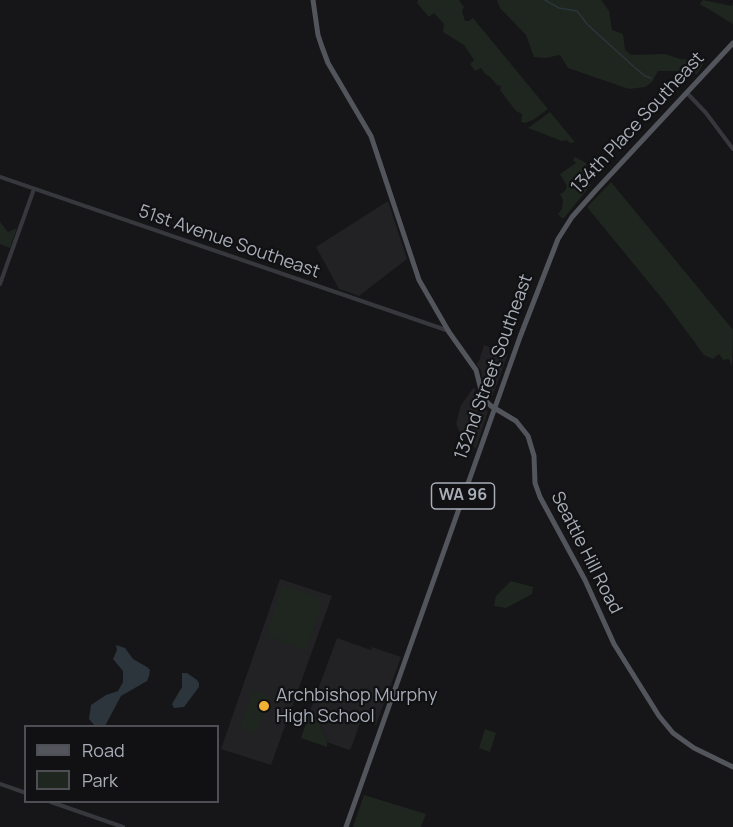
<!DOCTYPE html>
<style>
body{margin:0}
#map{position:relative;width:733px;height:827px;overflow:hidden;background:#161618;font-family:Manrope,sans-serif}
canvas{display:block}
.legend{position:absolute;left:24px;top:725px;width:195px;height:78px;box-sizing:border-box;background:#111113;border:2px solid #4d4f55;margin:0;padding:8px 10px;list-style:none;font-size:18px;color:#a8adb8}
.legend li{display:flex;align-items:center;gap:12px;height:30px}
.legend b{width:30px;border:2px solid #4d4f55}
</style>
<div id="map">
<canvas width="733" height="827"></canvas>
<ul class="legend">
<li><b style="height:8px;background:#53555c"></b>Road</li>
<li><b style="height:16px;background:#1e261f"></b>Park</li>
</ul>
</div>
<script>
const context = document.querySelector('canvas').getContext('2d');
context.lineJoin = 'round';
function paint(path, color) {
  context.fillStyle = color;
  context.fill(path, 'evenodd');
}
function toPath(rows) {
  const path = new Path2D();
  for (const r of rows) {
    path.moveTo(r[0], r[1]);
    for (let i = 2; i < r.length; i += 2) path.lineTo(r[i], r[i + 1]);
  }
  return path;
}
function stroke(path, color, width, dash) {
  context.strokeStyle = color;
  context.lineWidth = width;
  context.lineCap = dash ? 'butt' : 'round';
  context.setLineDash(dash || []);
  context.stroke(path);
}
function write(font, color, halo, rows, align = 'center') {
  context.font = font + ' Manrope,sans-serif';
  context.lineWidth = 4.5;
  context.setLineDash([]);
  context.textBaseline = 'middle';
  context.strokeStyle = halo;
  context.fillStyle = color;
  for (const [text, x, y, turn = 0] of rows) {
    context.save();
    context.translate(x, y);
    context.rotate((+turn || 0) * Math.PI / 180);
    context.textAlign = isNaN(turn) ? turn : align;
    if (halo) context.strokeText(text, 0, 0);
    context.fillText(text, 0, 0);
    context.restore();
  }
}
const built = toPath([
 [388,201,407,259,359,296,339,289,316,247],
 [484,345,508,354,493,395,491,396,485,394,481,370,476,364,479,361],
 [474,387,480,401,488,411,476,449,460,433,456,424,461,405],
 [280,579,332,596,271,765,221,749],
 [337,638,371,650,372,647,401,657,376,725,361,720,351,748,349,750,327,742,316,715,310,711]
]);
const green = toPath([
 [418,0,459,0,464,7,462,11,465,21,469,21,473,18,548,109,533,120,525,123,521,122,522,114,516,111,500,90,501,86,497,85,489,76,485,74,481,68,475,71,470,64,474,60,464,45,443,32,444,24,434,13,429,17,417,3],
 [497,0,601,0,609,11,612,30,623,34,625,50,631,55,665,54,680,59,705,61,697,74,686,71,658,71,652,82,645,87,629,89,568,68,560,55,545,58,534,57,526,35,500,8],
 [703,0,732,6,733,2,733,24,700,4],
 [550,112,575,142,570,143,567,140,562,141,528,128],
 [575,157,586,163,588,178,582,183,588,180,591,185,564,218,562,218,558,214,562,209,563,200,560,194,565,191,567,186,560,174,576,163,573,160],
 [611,182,733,330,732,367,729,359,723,360,719,354,713,359,704,355,664,301,587,207],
 [0,222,8,232,17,228,10,248,0,244],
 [511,581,533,587,532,594,506,608,494,606,496,596],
 [284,586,316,596,320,603,320,611,307,647,304,649,266,636,282,587],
 [253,691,270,697,256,734,240,728],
 [310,711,316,715,327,742,327,747,301,738],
 [485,729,496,733,490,752,479,748],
 [364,795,426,814,421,827,353,827]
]);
const water = toPath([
 [116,645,125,648,133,659,147,667,150,670,149,676,147,681,121,696,105,726,95,726,89,719,91,705,106,695,118,691,123,682,123,671,113,659,117,650],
 [182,673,187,673,197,680,199,683,199,687,184,707,174,708,172,704,182,687]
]);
const stream = toPath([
 [545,0,559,8,577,11,588,25,633,66,645,76,651,78]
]);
const minor = toPath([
 [687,93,706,113,733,149],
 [0,177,449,331],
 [0,284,34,189],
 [0,784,26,793],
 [51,802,123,827]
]);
const major = toPath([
 [313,0,318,35,322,47,328,63,371,136,419,280,449,332,476,370,483,398,491,406,516,421,528,436,534,456,535,483,540,497,585,580,614,644,659,716,673,733,694,748,733,767],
 [346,827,520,337,558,239,572,217,596,190,733,43]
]);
const markers = [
 [264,706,6,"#f2b134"]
];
const shields = [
 [463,496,63]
];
const shieldNames = [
 ["WA 96",463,496]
];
const streetNames = [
 ["134th Place Southeast",638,123,-47],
 ["51st Avenue Southeast",229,242,19],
 ["132nd Street Southeast",494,367,-70],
 ["Seattle Hill Road",586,553,63]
];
const poiNames = [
 ["Archbishop Murphy",276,696],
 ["High School",276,717]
];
paint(built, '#222225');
paint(green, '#1e261f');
paint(water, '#2c353c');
stroke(stream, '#2c353c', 1.5);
stroke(minor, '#37383d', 4);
stroke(major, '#53555c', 5);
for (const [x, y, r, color] of markers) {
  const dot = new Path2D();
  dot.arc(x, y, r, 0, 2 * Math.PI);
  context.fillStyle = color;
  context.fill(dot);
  stroke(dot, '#111113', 2);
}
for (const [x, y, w] of shields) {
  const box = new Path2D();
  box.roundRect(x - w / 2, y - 13, w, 26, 4.5);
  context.fillStyle = '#111113';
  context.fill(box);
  stroke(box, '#a8adb8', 1.5);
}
write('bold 16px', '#a8adb8', null, shieldNames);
write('18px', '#a8adb8', '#111113', streetNames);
write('18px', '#a8adb8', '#111113', poiNames, 'left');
</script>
